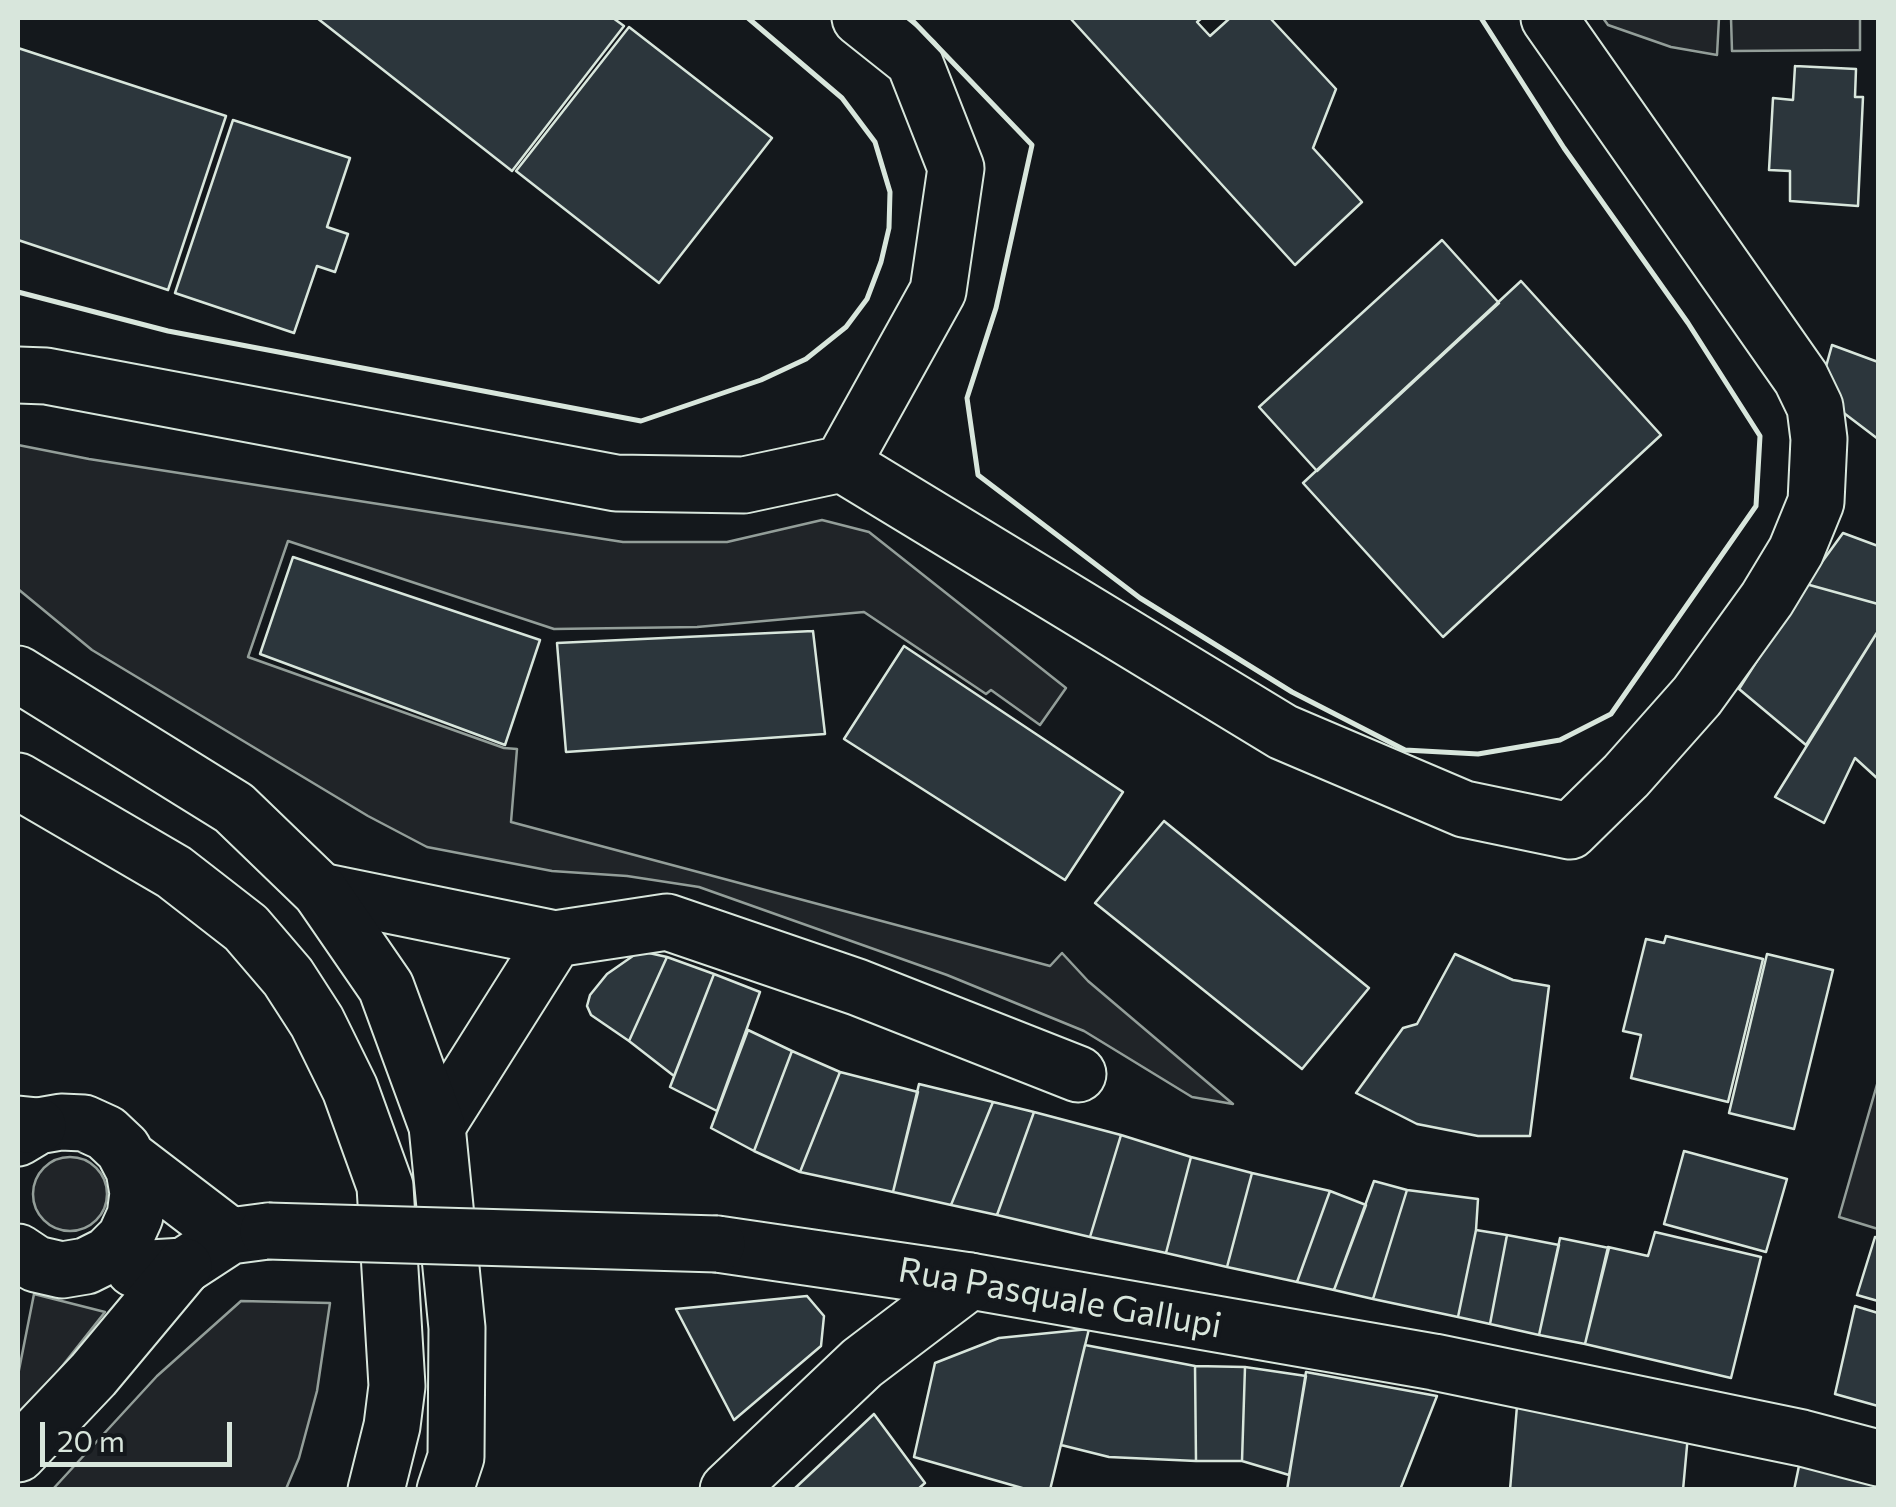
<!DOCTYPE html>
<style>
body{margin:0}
#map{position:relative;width:1896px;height:1507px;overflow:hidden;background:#14181c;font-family:Commissioner,sans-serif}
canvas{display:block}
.frame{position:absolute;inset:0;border:20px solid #d8e6dc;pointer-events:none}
.scale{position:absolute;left:40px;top:1422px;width:192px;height:45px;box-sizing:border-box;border:5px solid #d8e6dc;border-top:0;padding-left:12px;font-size:30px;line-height:35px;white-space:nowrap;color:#d8e6dc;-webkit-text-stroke:8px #14181c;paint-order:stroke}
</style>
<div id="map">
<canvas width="1896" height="1507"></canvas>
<div class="frame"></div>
<div class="scale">20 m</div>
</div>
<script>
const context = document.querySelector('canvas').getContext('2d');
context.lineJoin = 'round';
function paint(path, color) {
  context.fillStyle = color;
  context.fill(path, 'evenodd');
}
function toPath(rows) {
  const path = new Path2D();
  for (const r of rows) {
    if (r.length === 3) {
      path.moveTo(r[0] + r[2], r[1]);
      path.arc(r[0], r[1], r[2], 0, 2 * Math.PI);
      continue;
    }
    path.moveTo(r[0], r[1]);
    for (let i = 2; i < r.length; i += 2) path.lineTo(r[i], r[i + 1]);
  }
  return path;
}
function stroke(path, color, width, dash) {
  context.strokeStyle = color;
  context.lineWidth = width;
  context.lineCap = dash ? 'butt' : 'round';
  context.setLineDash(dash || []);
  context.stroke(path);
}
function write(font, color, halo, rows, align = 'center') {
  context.font = font + ' Commissioner,sans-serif';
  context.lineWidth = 8;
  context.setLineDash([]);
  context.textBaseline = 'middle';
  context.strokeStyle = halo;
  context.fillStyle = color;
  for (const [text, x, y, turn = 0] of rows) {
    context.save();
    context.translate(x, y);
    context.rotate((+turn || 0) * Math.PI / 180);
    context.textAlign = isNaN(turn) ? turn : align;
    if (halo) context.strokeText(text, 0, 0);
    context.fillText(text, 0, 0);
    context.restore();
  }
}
const green = toPath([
 [1603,18,1719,18,1717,55,1671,47,1608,25,1603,18],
 [1731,18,1860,18,1860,50,1732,51,1731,18],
 [18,445,89,459,623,542,727,542,822,520,869,532,1066,688,1040,725,991,690,986,694,864,612,697,627,554,629,288,541,248,657,504,748,517,749,511,822,1050,966,1062,953,1088,981,1233,1104,1192,1097,1084,1031,947,975,699,887,627,876,552,871,427,847,368,816,92,650,18,589,18,445],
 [1878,1081,1878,1229,1839,1217,1878,1081],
 [70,1194,37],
 [34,1294,105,1312,52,1379,18,1415,18,1375,34,1294],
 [241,1301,330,1303,317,1391,299,1458,286,1489,53,1489,157,1376,241,1301]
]);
const building = toPath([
 [317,18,613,18,624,26,512,171,317,18],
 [1070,18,1202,18,1197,22,1210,36,1230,18,1270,18,1336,89,1313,148,1362,202,1295,265,1070,18],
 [629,27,772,138,659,283,516,171,629,27],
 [18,48,226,116,168,290,18,240,18,48],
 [1795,66,1856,69,1855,97,1863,97,1858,206,1790,201,1790,171,1769,170,1773,98,1793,100,1795,66],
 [233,120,350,158,327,227,348,234,335,272,317,266,294,333,175,293,233,120],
 [1442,240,1499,303,1317,471,1259,407,1442,240],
 [1521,281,1661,435,1443,637,1303,483,1521,281],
 [1832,345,1878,362,1878,439,1832,404,1822,381,1832,345],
 [1843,533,1878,546,1878,604,1806,584,1843,533],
 [293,557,540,640,505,745,260,654,293,557],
 [1806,584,1878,604,1878,631,1806,745,1739,689,1806,584],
 [813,631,825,734,566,752,557,643,813,631],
 [1878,631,1878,779,1855,758,1824,823,1775,797,1878,631],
 [904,646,1123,792,1065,880,844,739,904,646],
 [1164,821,1369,988,1302,1069,1095,903,1164,821],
 [1666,936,1763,959,1728,1102,1631,1078,1641,1035,1623,1031,1646,939,1664,943,1666,936],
 [640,951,667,957,629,1041,591,1015,587,1006,590,995,607,974,640,951],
 [1455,954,1513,980,1549,986,1530,1136,1478,1136,1417,1124,1356,1093,1403,1028,1417,1024,1455,954],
 [1767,954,1833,970,1794,1129,1729,1113,1767,954],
 [667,957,714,974,674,1076,629,1041,667,957],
 [714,974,760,992,717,1111,670,1087,714,974],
 [748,1030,792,1051,754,1151,711,1128,748,1030],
 [792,1051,840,1072,800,1172,754,1151,792,1051],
 [840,1072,918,1092,893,1192,800,1172,840,1072],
 [919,1084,993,1102,951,1205,893,1192,919,1084],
 [993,1102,1034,1112,997,1215,951,1205,993,1102],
 [1034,1112,1121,1135,1090,1237,997,1215,1034,1112],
 [1121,1135,1191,1157,1166,1253,1090,1237,1121,1135],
 [1684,1151,1787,1179,1766,1252,1664,1224,1684,1151],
 [1191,1157,1252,1173,1227,1267,1166,1253,1191,1157],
 [1252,1173,1330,1191,1297,1282,1227,1267,1252,1173],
 [1374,1181,1407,1190,1373,1299,1334,1290,1374,1181],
 [1407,1190,1478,1199,1476,1230,1458,1317,1373,1299,1407,1190],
 [1330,1191,1366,1205,1334,1290,1297,1282,1330,1191],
 [1476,1230,1507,1235,1490,1324,1458,1317,1476,1230],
 [1655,1232,1761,1257,1731,1378,1585,1344,1608,1247,1648,1256,1655,1232],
 [1507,1235,1559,1245,1539,1335,1490,1324,1507,1235],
 [1875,1237,1878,1238,1878,1301,1857,1295,1875,1237],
 [1560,1238,1609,1248,1585,1344,1539,1335,1560,1238],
 [807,1296,824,1316,821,1346,734,1420,676,1309,807,1296],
 [1855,1306,1878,1313,1878,1406,1835,1394,1855,1306],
 [1089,1329,1050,1490,1029,1490,914,1457,935,1363,999,1338,1089,1329],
 [1085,1345,1195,1366,1196,1461,1109,1457,1061,1445,1085,1345],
 [1195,1366,1245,1367,1242,1461,1196,1461,1195,1366],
 [1245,1367,1306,1376,1289,1475,1242,1461,1245,1367],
 [1306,1372,1437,1396,1400,1490,1287,1490,1306,1372],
 [1517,1406,1688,1435,1683,1490,1510,1490,1517,1406],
 [874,1414,925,1483,917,1490,793,1490,874,1414],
 [1800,1461,1878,1481,1878,1490,1794,1490,1800,1461]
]);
const minor = toPath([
 [18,375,46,376,616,483,744,485,842,464,938,291,956,168,914,61,860,18],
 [842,464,1283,732,1464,809,1570,831,1626,776,1697,696,1767,599,1796,551,1816,502,1819,439,1815,407,1801,378,1549,18],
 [320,891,555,939,667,922,857,987,1078,1074],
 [437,1126,555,939],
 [18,1138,38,1126,61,1122,84,1123,106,1133,123,1149,134,1170,138,1193,135,1216,125,1238,108,1255,86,1266,62,1270,36,1264,18,1252],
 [128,1158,230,1236],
 [717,1244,970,1281,1434,1362,1802,1438,1878,1458],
 [134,1269,184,1266,230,1236,268,1231]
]);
const tertiary = toPath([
 [18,1124,38,1126]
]);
const primary = toPath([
 [18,674,234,808,320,891,386,987,437,1126,457,1328,456,1457,445,1490],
 [18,781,174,872,246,928,288,977,317,1022,350,1089,385,1186,397,1386,392,1426,376,1490],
 [18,1454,93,1375,184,1266],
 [728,1490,862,1363,970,1281]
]);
const minorBridge = toPath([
 [268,1231,717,1244]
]);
const wall = toPath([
 [910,18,1032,145,996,308,967,398,978,475,1140,598,1292,692,1405,750,1478,754,1560,740,1611,714,1756,506,1760,436,1688,323,1564,148,1481,18],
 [18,292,168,331,641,421,761,380,806,359,846,327,867,299,881,262,889,228,890,192,875,142,842,98,748,18]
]);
const streetNames = [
 ["Rua Pasquale Gallupi",1060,1298,10]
];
paint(green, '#202428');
stroke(green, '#939e99', 2.5);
paint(building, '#2c363c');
stroke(building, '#d8e6dc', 2.5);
stroke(minor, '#d8e6dc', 59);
stroke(tertiary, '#d8e6dc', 59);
stroke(primary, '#d8e6dc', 59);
stroke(minor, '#14181c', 55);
stroke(tertiary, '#14181c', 55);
stroke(primary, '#14181c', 55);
stroke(minorBridge, '#d8e6dc', 59, []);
stroke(minorBridge, '#14181c', 55);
stroke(wall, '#d8e6dc', 5);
write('35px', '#d8e6dc', '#14181c', streetNames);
</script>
